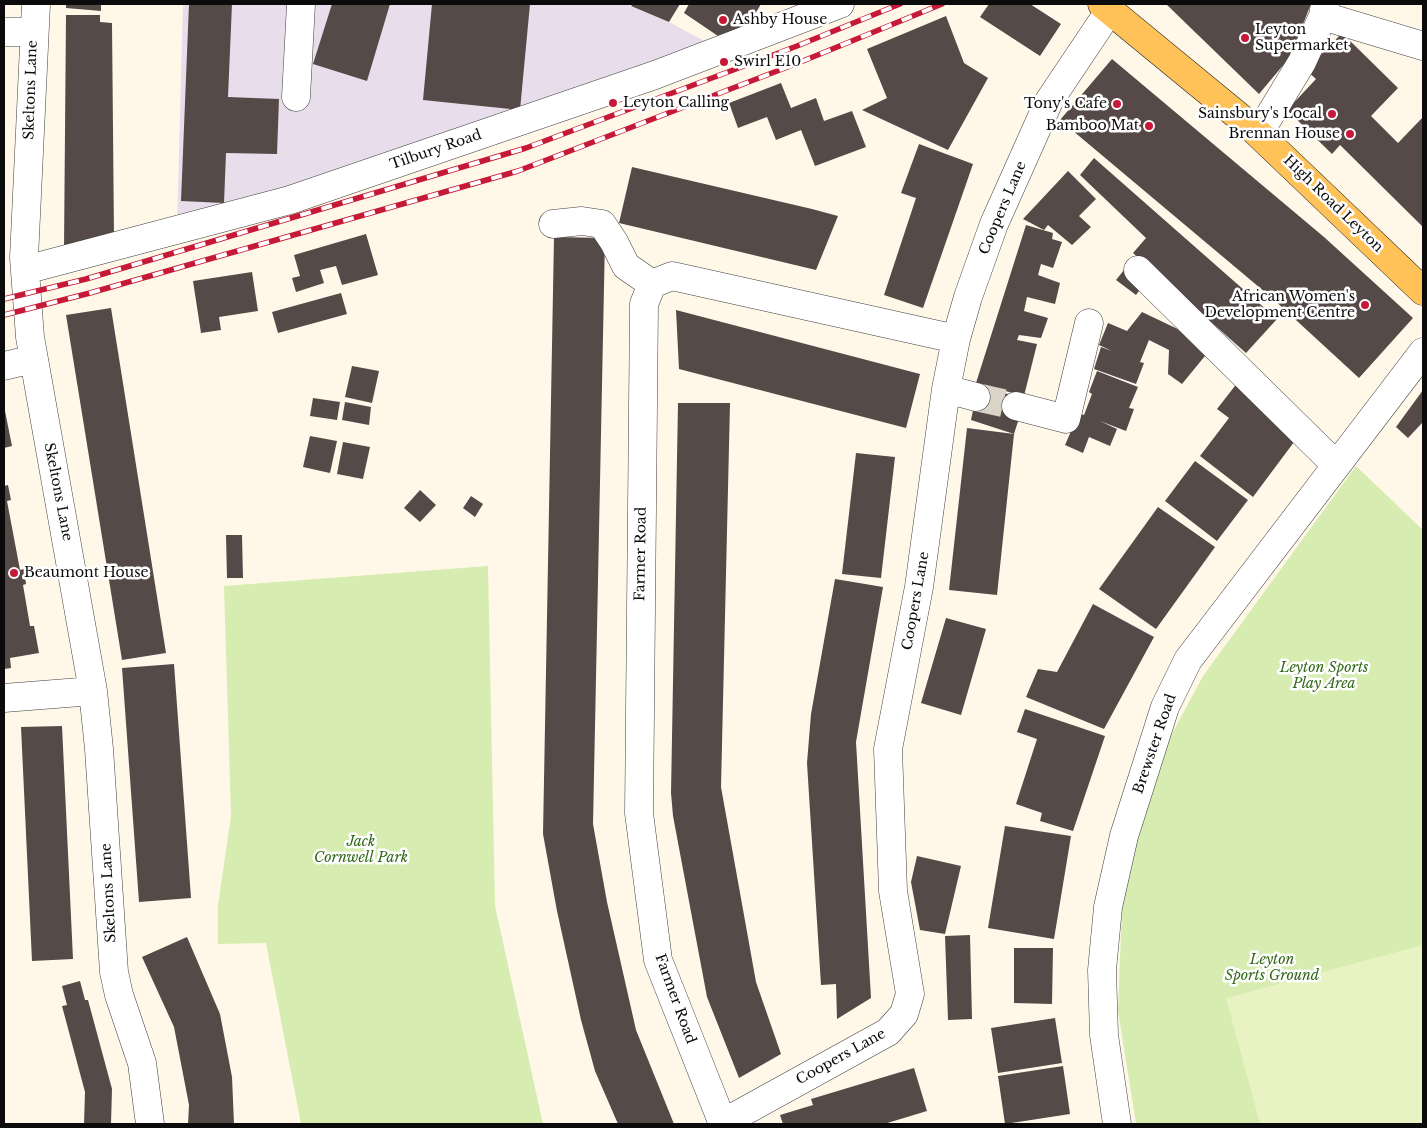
<!DOCTYPE html>
<style>
body{margin:0}
#map{position:relative;width:1427px;height:1128px;overflow:hidden;background:#fff8e9;font-family:"Libre Baskerville",serif}
canvas{display:block}
.frame{position:absolute;inset:0;border:5px solid #0b0b0b;pointer-events:none}
</style>
<div id="map">
<canvas width="1427" height="1128"></canvas>
<div class="frame"></div>
</div>
<script>
const context = document.querySelector('canvas').getContext('2d');
context.lineJoin = 'round';
function paint(path, color) {
  context.fillStyle = color;
  context.fill(path, 'evenodd');
}
function toPath(rows) {
  const path = new Path2D();
  for (const r of rows) {
    path.moveTo(r[0], r[1]);
    for (let i = 2; i < r.length; i += 2) path.lineTo(r[i], r[i + 1]);
  }
  return path;
}
function stroke(path, color, width, dash) {
  context.strokeStyle = color;
  context.lineWidth = width;
  context.lineCap = dash ? 'butt' : 'round';
  context.setLineDash(dash || []);
  context.stroke(path);
}
function write(font, color, halo, rows, align = 'center') {
  context.font = font + ' "Libre Baskerville",serif';
  context.lineWidth = 5;
  context.setLineDash([]);
  context.textBaseline = 'middle';
  context.strokeStyle = halo;
  context.fillStyle = color;
  for (const [text, x, y, turn = 0] of rows) {
    context.save();
    context.translate(x, y);
    context.rotate((+turn || 0) * Math.PI / 180);
    context.textAlign = isNaN(turn) ? turn : align;
    if (halo) context.strokeText(text, 0, 0);
    context.fillText(text, 0, 0);
    context.restore();
  }
}
const industrial = toPath([
 [183,4,625,4,669,22,712,45,177,226]
]);
const green = toPath([
 [1356,466,1423,530,1423,1124,1136,1124,1118,1011,1122,907,1141,825,1168,741,1203,676],
 [488,566,495,906,543,1124,301,1124,266,943,218,944,218,905,231,816,224,586]
]);
const pitch = toPath([
 [1423,945,1423,1124,1260,1124,1226,998]
]);
const building = toPath([
 [66,4,101,4,101,11,66,8],
 [189,4,232,4,228,97,279,99,277,154,226,153,224,203,181,201],
 [332,4,390,4,367,81,313,64],
 [432,4,530,4,520,110,423,100],
 [633,4,680,4,669,22,631,6],
 [689,4,761,4,747,28,718,36,684,13],
 [989,4,1030,4,1061,24,1040,56,980,17],
 [1166,4,1311,4,1290,57,1259,94],
 [66,15,100,15,100,22,112,23,114,237,64,247],
 [946,16,964,63,988,78,948,150,862,110,887,98,867,49],
 [1342,33,1398,88,1371,116,1398,143,1423,117,1423,227,1340,145,1332,154,1287,110,1316,79,1306,70],
 [1112,59,1324,237,1413,318,1359,378,1272,298,1060,120],
 [781,83,791,108,816,98,824,121,852,111,866,147,815,166,801,130,776,140,767,117,738,128,729,103],
 [919,144,973,164,923,308,884,295,916,198,901,193],
 [1094,158,1277,319,1246,353,1133,253,1146,238,1080,175],
 [632,167,812,209,838,216,816,270,640,228,619,223],
 [1068,171,1096,199,1079,216,1091,227,1072,245,1048,225,1044,230,1023,219],
 [1026,225,1053,233,1052,239,1062,242,1053,268,1041,264,1038,275,1060,283,1055,304,1027,297,1024,311,1048,318,1041,338,1019,335,1017,340,1037,344,1024,396,976,383],
 [366,234,378,275,342,285,336,266,320,270,324,283,296,292,292,278,300,276,294,255],
 [554,237,605,238,593,824,607,902,636,1030,674,1124,618,1124,595,1071,581,1020,557,911,543,834],
 [1124,270,1144,284,1136,295,1116,280],
 [252,272,258,311,219,317,221,330,201,333,193,281],
 [341,293,347,314,278,333,272,312],
 [111,308,166,653,122,660,66,315],
 [676,310,920,374,906,428,679,369],
 [1142,312,1184,332,1209,351,1182,384,1168,374,1169,350,1149,340,1140,362,1144,363,1136,384,1094,369,1101,347,1112,351,1099,345,1108,323,1127,331],
 [352,366,379,371,372,403,345,397],
 [1097,371,1138,387,1129,408,1134,409,1126,431,1100,421,1117,429,1110,446,1089,437,1083,453,1065,445,1079,413,1084,415,1092,394,1089,392],
 [1238,382,1297,438,1253,497,1200,456,1229,418,1217,409],
 [978,386,1019,397,1021,412,1014,434,997,595,949,590,967,428,1014,434,971,420],
 [1423,390,1423,422,1408,438,1396,427],
 [313,398,340,402,337,420,310,416],
 [345,402,371,407,369,425,342,420],
 [678,403,730,403,721,787,756,982,781,1054,739,1078,707,997,673,816,671,793],
 [4,406,12,446,4,448],
 [310,436,337,441,330,473,303,467],
 [343,442,370,447,363,479,337,474],
 [856,453,895,457,881,578,842,574],
 [1195,461,1248,500,1217,541,1165,501],
 [8,485,11,500,7,501,20,570,24,569,26,584,23,585,30,626,34,626,39,653,10,658,11,668,4,669,4,486],
 [420,490,436,505,420,522,404,508],
 [471,496,483,504,475,517,463,508],
 [1158,507,1215,547,1156,629,1099,589],
 [226,535,242,535,243,578,227,578],
 [835,579,883,587,856,742,871,998,837,1019,836,984,821,985,807,763,811,714],
 [1093,604,1154,637,1104,729,1026,697,1038,669,1057,672],
 [946,618,986,629,961,715,921,703],
 [174,664,191,898,139,902,122,668],
 [1025,709,1105,736,1073,831,1040,821,1042,813,1016,804,1037,739,1017,732],
 [62,726,73,959,32,961,21,727],
 [1005,826,1071,836,1054,939,988,928],
 [917,856,961,866,945,934,920,930,911,882],
 [970,935,972,1019,948,1020,945,936],
 [187,937,220,1014,232,1077,234,1124,188,1124,189,1105,174,1027,142,957],
 [1014,948,1053,948,1052,1004,1014,1003],
 [80,981,85,1000,88,1000,112,1089,111,1124,84,1124,85,1092,62,1006,67,1005,62,986],
 [1055,1018,1062,1063,998,1073,991,1028],
 [1063,1066,1070,1114,1005,1124,998,1076],
 [914,1068,927,1111,884,1124,783,1124,780,1115,813,1105,811,1099]
]);
const minorTunnel = toPath([
 [976,397,1016,406]
]);
const minor = toPath([
 [36,4,24,258,30,337,93,691,99,749,114,972,119,995,142,1063,150,1124],
 [1323,16,1423,46],
 [4,32,34,32],
 [296,97,301,4],
 [1259,133,1302,62,1323,16,1325,4],
 [553,224,582,221,602,224,614,242,626,266,652,284],
 [25,270,290,200,655,75,840,4],
 [1138,270,1335,464],
 [4,366,33,359],
 [946,389,976,397],
 [1016,406,1066,419,1089,323],
 [4,698,93,691],
 [723,1123,888,1032,904,1014,910,994,893,891,888,749,919,587,946,389,956,339,968,297,994,224,1049,101,1110,10],
 [723,1124,658,960,639,813,644,304,652,284,672,276,956,339],
 [1117,1124,1104,1035,1102,970,1108,907,1124,836,1165,707,1188,660,1423,352]
]);
const major = toPath([
 [1102,4,1248,124,1423,291]
]);
const rail = toPath([
 [4,299,86,279,526,148,797,46,900,4],
 [4,315,90,293,518,171,803,61,942,4]
]);
const markers = [
 [723,20,5,"#c51937"],
 [1245,38,5,"#c51937"],
 [724,62,5,"#c51937"],
 [613,103,5,"#c51937"],
 [1117,104,5,"#c51937"],
 [1332,114,5,"#c51937"],
 [1149,126,5,"#c51937"],
 [1350,134,5,"#c51937"],
 [1365,305,5,"#c51937"],
 [14,573,5,"#c51937"]
];
const poiNames = [
 ["Ashby House",733,20],
 ["Leyton",1255,30],
 ["Supermarket",1255,46],
 ["Swirl E10",734,62],
 ["Leyton Calling",623,103],
 ["Tony's Cafe",1107,104,"right"],
 ["Sainsbury's Local",1322,114,"right"],
 ["Bamboo Mat",1139,126,"right"],
 ["Brennan House",1340,134,"right"],
 ["African Women's",1355,297,"right"],
 ["Development Centre",1355,313,"right"],
 ["Beaumont House",24,573]
];
const streetNames = [
 ["Skeltons Lane",31,90,-88],
 ["Tilbury Road",436,150,-19],
 ["High Road Leyton",1333,204,44],
 ["Coopers Lane",1003,208,-67],
 ["Skeltons Lane",58,492,79],
 ["Farmer Road",641,554,-89],
 ["Coopers Lane",916,601,-80],
 ["Brewster Road",1155,744,-71],
 ["Skeltons Lane",109,893,-93],
 ["Farmer Road",675,999,70],
 ["Coopers Lane",841,1057,-29]
];
const parkNames = [
 ["Leyton Sports",1324,668],
 ["Play Area",1324,684],
 ["Jack",361,842],
 ["Cornwell Park",361,858],
 ["Leyton",1272,960],
 ["Sports Ground",1272,976]
];
paint(industrial, '#e8deeb');
paint(green, '#d7ecb0');
paint(pitch, '#e8f2c3');
paint(building, '#554a47');
stroke(minorTunnel, '#dad4c8', 28, [28, 14]);
stroke(minor, '#3e3e3e', 29);
stroke(major, '#1c1c1c', 29);
stroke(minor, '#fff', 28);
stroke(major, '#ffc259', 28);
stroke(rail, '#c51937', 5.5);
stroke(rail, '#fff', 4, [11]);
for (const [x, y, r, color] of markers) {
  const dot = new Path2D();
  dot.arc(x, y, r, 0, 2 * Math.PI);
  context.fillStyle = color;
  context.fill(dot);
  stroke(dot, '#fff', 2);
}
write('14px', '#0b0b0b', '#fff', poiNames, 'left');
write('14px', '#0b0b0b', '#fff', streetNames);
write('italic 14px', '#326717', '#fff', parkNames);
</script>
